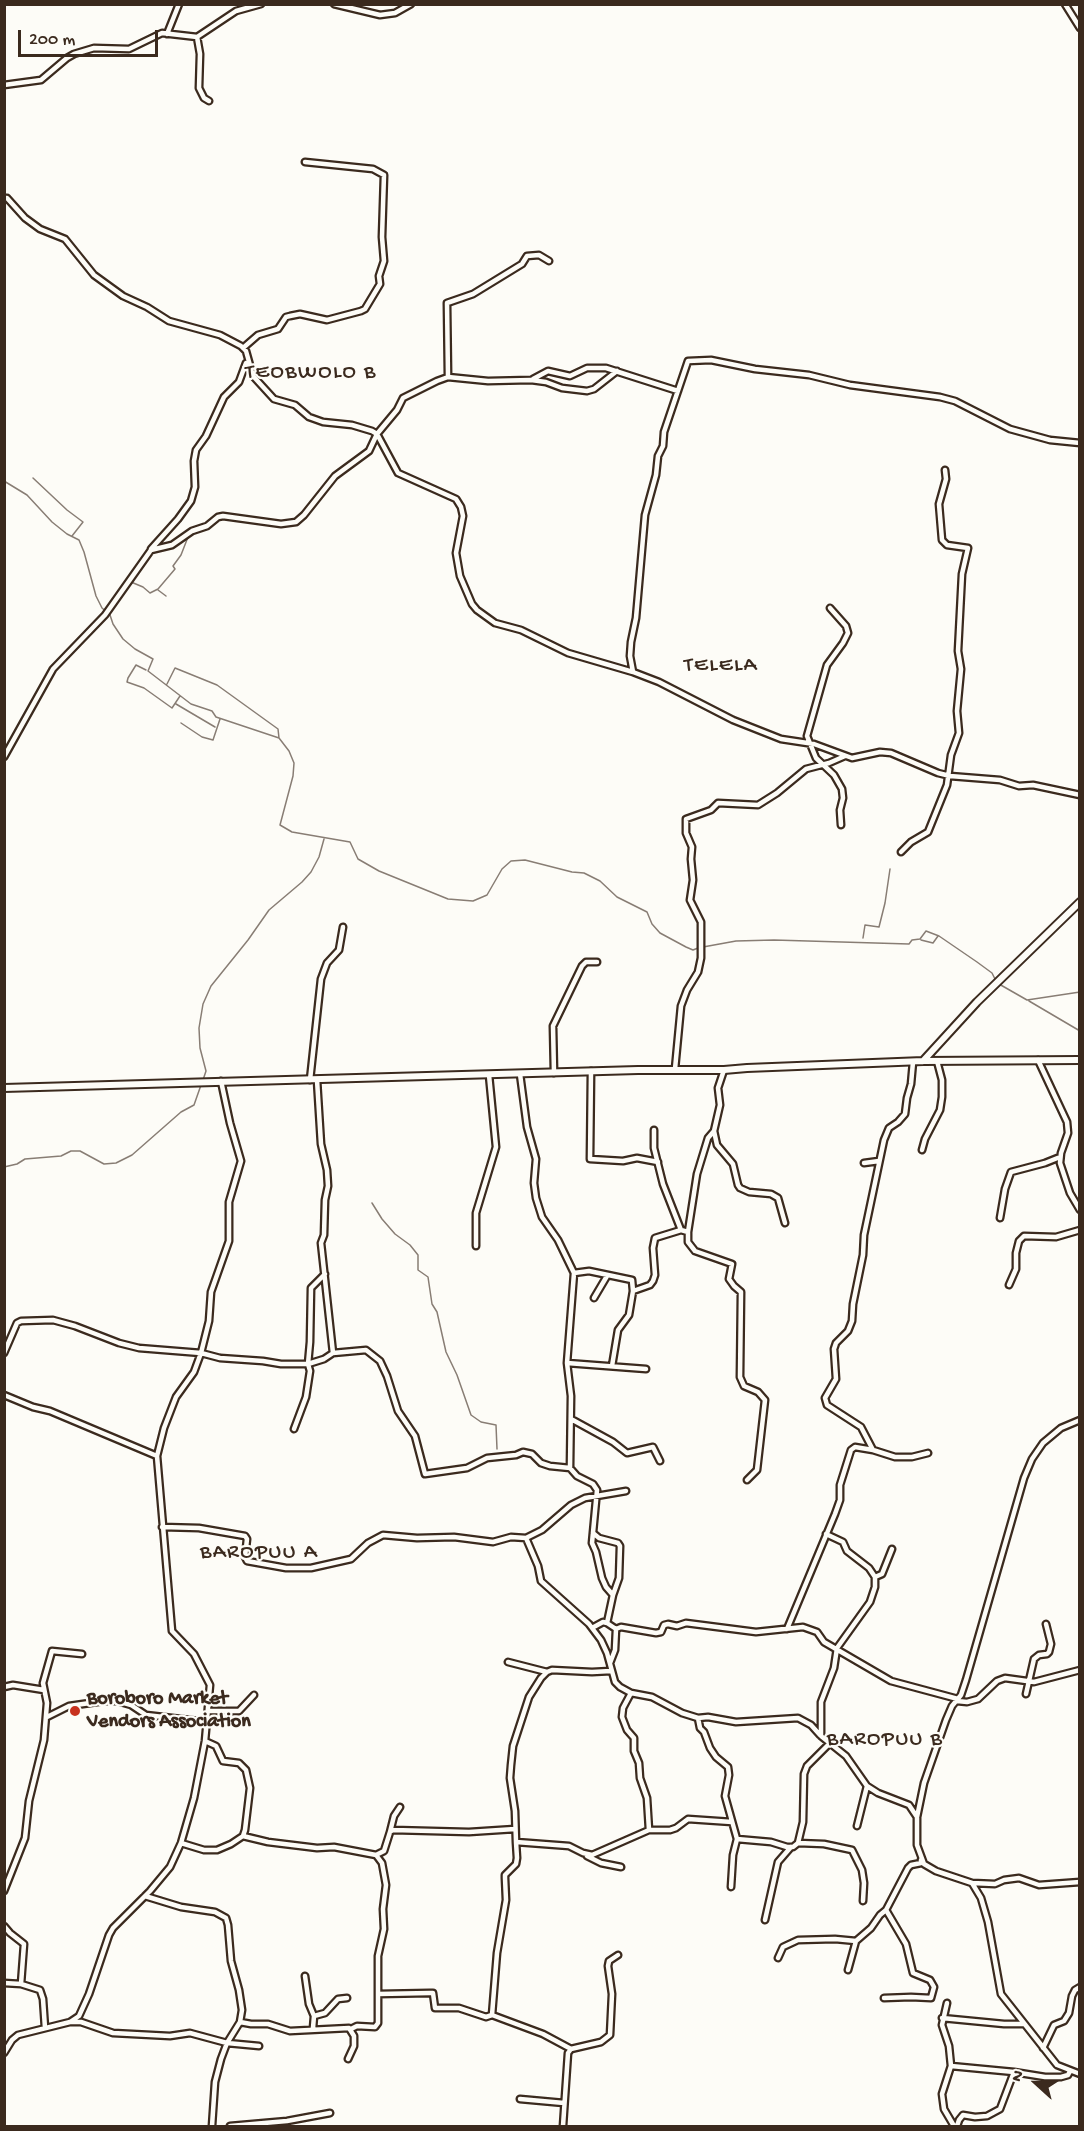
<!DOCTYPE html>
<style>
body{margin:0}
#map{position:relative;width:1084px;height:2131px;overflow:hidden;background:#fdfcf7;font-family:"Gochi Hand",sans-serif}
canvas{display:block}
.frame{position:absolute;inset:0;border:6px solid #3b2a1e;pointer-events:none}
.north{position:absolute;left:1006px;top:2053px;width:60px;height:60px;-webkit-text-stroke:4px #fdfcf7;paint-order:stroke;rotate:291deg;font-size:16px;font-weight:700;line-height:24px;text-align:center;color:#3b2a1e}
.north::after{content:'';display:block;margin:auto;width:21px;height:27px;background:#3b2a1e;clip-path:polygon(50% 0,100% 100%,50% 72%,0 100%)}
.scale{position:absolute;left:18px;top:30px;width:140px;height:27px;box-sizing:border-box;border:3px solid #3b2a1e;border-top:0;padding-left:8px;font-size:18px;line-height:21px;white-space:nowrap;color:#3b2a1e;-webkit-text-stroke:4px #fdfcf7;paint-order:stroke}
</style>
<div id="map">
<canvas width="1084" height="2131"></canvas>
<div class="frame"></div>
<div class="north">N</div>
<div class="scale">200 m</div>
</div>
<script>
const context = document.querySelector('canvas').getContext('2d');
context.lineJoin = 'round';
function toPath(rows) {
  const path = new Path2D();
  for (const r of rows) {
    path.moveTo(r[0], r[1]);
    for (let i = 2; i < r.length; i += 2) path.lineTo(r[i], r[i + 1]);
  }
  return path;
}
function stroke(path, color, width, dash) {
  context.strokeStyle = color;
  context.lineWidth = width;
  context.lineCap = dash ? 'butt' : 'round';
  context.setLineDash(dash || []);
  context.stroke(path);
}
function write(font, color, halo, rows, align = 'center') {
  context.font = font + ' "Gochi Hand",sans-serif';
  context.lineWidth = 4.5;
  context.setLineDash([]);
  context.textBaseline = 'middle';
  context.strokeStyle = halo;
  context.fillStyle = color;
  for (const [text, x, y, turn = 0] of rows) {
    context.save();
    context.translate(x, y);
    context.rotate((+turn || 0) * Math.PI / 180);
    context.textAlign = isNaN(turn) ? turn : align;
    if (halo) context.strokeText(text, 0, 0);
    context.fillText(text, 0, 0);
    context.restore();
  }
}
const stream = toPath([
 [33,478,67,510,83,522,72,536],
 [4,481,27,495,52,522,67,534,79,540,84,552,96,596,102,608,110,615,113,624,123,639,135,649,153,659,148,671,191,704,212,711,216,717,279,738,289,751,294,763,293,776,280,825,292,832,350,842,358,859,379,871,448,899,473,901,487,895,502,869,511,861,525,860,572,872,584,873,600,881,617,897,647,912,652,924,660,933,686,947,693,950,698,948],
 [131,582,143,587,150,593,158,589,175,569,173,566,181,555,188,537],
 [158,590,166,596],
 [146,670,136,665,128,678,127,682,144,688,172,708,180,696],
 [167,684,175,668,217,685,278,729,279,738],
 [176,704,215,727],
 [181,723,202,737,213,740,220,719],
 [863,938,865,925,879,927,885,903,890,869],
 [921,940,933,943,938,936],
 [703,947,736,941,774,940,909,944,912,940,920,939,926,931,939,936,977,962,992,973,996,981],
 [999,984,1027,1000,1080,992],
 [1029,1001,1080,1031],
 [203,1080,206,1071,200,1048,199,1028,203,1004,211,986,248,940,269,910,302,882,311,872,319,857,324,839],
 [4,1167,17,1164,25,1159,61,1156,71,1151,80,1151,104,1164,116,1163,132,1155,181,1112,194,1105,201,1085],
 [372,1203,382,1219,395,1234,410,1245,418,1255,418,1270,428,1277,432,1304,437,1312,446,1352,457,1375,471,1415,481,1422,496,1425,497,1449]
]);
const minor = toPath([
 [334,4,380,15,395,13,411,4],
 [1065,4,1080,28],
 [167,34,179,4],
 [197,37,200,54,199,88,204,98,209,101],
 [4,85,41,80,67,58,74,54,94,48,129,49,162,33,197,37,236,11,261,4],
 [4,198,7,198,25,218,40,229,65,239,94,275,123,296,147,307,169,321,220,335,241,346,246,351,253,376,274,399,295,405,309,417,323,422,352,425,372,431,377,434,398,473,456,499,461,507,463,516,456,553,460,576,472,604,477,610,495,623,521,630,568,653,633,672,659,682,733,720,781,739,814,744,852,758,880,752,891,753,938,773,950,776,1000,780,1019,786,1033,785,1080,795],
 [243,348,258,335,278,329,286,317,290,316,300,314,327,320,361,311,365,309,380,284,379,276,384,261,382,237,384,175,373,169,305,162],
 [448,377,447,303,473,294,522,264,527,256,539,255,549,261],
 [533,379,548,371,570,376,587,368,606,368,678,391],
 [151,549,178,519,191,501,195,487,194,461,196,450,206,436,224,397,239,382,246,363],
 [830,608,846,626,848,633,843,643,827,665,807,736,816,758,834,775,842,789,843,798,840,810,841,825],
 [633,672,630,656,631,642,636,618,645,515,656,475,658,456,663,446,664,432,688,361,711,360,755,369,809,375,850,385,940,397,955,401,1010,429,1050,440,1080,443],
 [4,757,53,669,105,615,151,550,172,545,192,531,207,526,218,517,223,516,281,524,296,522,304,515,335,476,369,451,377,434,397,410,403,398,437,381,448,377,488,381,531,380,546,382,562,388,587,391,594,389,617,371],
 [901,852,911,842,928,832,947,785,951,755,959,733,957,711,961,669,958,651,962,574,968,548,947,545,942,540,939,504,946,479,945,470],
 [1038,1060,1067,1122,1068,1133,1061,1153,1060,1163,1070,1193,1080,1210],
 [675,1069,681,1006,687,990,698,972,701,958,701,922,690,900,693,880,691,859,692,847,686,833,686,819,711,810,718,803,758,805,777,793,806,769,829,763,845,756],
 [724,1070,718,1088,720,1105,714,1131,717,1145,733,1164,738,1185,740,1188,749,1192,771,1194,778,1198,785,1223],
 [591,1071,590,1159,623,1161,637,1158,658,1162],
 [554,1073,553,1026,582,966,586,962,597,962],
 [520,1074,527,1127,536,1159,534,1183,536,1198,542,1217,558,1240,574,1273,567,1363,571,1396,570,1468,577,1476,593,1484,597,1490,592,1543,596,1552,602,1578,606,1587,613,1595,607,1623],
 [310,1080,321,979,327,963,339,950,343,927],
 [317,1080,321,1144,327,1170,328,1186,325,1200,324,1235,321,1243,333,1353],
 [654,1130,654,1148,663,1184,681,1230],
 [714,1131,708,1138,697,1174,688,1232,688,1242,695,1251,732,1264,729,1279,734,1286,741,1292,740,1377,744,1386,758,1392,765,1400,757,1470,747,1480],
 [922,1150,925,1139,940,1110,942,1097,942,1080,937,1061],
 [864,1163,879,1161],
 [1000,1218,1005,1189,1011,1172,1045,1163,1060,1157],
 [476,1246,476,1213,496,1147,489,1075],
 [574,1273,589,1271,632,1280,633,1291,629,1315,618,1330,612,1366],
 [1009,1285,1016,1269,1016,1253,1019,1241,1024,1236,1056,1237,1080,1230],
 [633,1291,650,1285,653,1281,655,1275,653,1248,655,1238,681,1230,688,1232],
 [594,1298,607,1276],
 [4,1353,17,1323,21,1321,53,1320,75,1326,119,1343,139,1348,201,1353,220,1358,263,1361,281,1364,308,1364,310,1342,311,1288,325,1274],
 [567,1363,646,1369],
 [4,1395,33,1407,50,1411,157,1456],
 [571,1419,613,1442,627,1453,653,1447,660,1461],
 [1080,1420,1061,1428,1043,1443,1032,1459,1024,1478,966,1680,961,1695,952,1706,946,1720,924,1783,917,1817,917,1845,924,1864,936,1871,972,1883,981,1898,988,1922,1001,1994,1057,2065,1080,2074],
 [294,1429,306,1397,310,1371,308,1364,324,1359,333,1353,366,1350,380,1361,387,1376,398,1411,415,1436,425,1474,467,1468,487,1458,516,1455,523,1452,532,1454,541,1463,550,1466,570,1468],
 [873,1450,861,1427,827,1405,825,1398,836,1379,834,1349,836,1343,848,1331,852,1321,853,1304,863,1255,864,1235,884,1140,889,1128,898,1122,905,1114,907,1098,911,1084,913,1062],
 [162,1527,199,1528,245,1536,247,1539,245,1557,247,1561,286,1568,311,1568,351,1559,368,1543,383,1535,417,1538,454,1537,493,1542,511,1537,526,1538,542,1530,571,1505,585,1498,626,1491],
 [593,1533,599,1538,618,1543,620,1546,619,1578,613,1595],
 [826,1534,843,1542,847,1551,869,1568,875,1577,875,1587,870,1602,837,1648,834,1668,821,1702,821,1736,846,1756,867,1786,878,1793,909,1805,917,1817],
 [526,1538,538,1566,541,1581,589,1624,601,1640,607,1653,615,1682,620,1687,631,1693,652,1697,682,1713,698,1718,700,1728,704,1732,710,1748,716,1757,728,1767,729,1775,725,1796,737,1839,733,1855,731,1887],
 [875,1577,882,1574,892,1549],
 [592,1628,603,1622,607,1623,616,1629,615,1650,610,1663],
 [616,1629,621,1627,656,1633,661,1632,664,1625,668,1624,677,1626,686,1623,756,1632,803,1627,817,1632,824,1642,891,1681,958,1699],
 [787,1629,835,1514,840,1500,840,1485,851,1450,855,1447,873,1450,895,1457,912,1457,928,1453],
 [508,1662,547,1672],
 [611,1671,592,1672,552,1670,547,1672,541,1678,529,1697,513,1746,511,1765,510,1778,515,1811,516,1842,569,1846,583,1853,592,1855,649,1830,670,1830,676,1828,688,1819,732,1822],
 [4,1687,13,1685,44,1690],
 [631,1693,623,1708,622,1717,627,1730,634,1738,634,1751,639,1763,640,1778,647,1798,649,1830],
 [1026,1694,1034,1659,1039,1655,1047,1654,1049,1652,1051,1644,1046,1624],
 [957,1701,967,1702,978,1699,997,1681,1005,1678,1034,1682,1080,1670],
 [209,1711,239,1711,254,1695],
 [47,1717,69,1706,104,1701,117,1701,131,1705,146,1715,207,1722],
 [698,1718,708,1717,736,1722,798,1718,811,1725,820,1735],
 [857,1826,867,1786],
 [390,1832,394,1816,400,1807],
 [243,1836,268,1842,317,1848,334,1847,376,1855,384,1851,390,1832,393,1830,469,1832,515,1829],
 [737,1839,771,1842,787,1847,793,1847,798,1843,803,1822,804,1774,807,1766,829,1744],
 [516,1842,517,1858,516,1864,505,1875,505,1878,506,1900,497,1953,492,2015,543,2034,571,2049],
 [181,1843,204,1850,217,1850,231,1844,243,1836,245,1830,250,1788,246,1770,239,1763,223,1761,216,1746,205,1741],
 [798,1843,824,1844,852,1850,862,1870,864,1883,863,1901],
 [587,1856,601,1863,621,1867],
 [972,1883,995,1884,1004,1880,1019,1878,1039,1885,1080,1882],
 [4,1891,25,1838,29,1801,44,1740,47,1703,43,1683,52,1651,82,1654],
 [145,1896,181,1907,215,1912,226,1918,228,1925,231,1961,239,1990,242,2010,240,2022],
 [765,1920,778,1862,791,1847],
 [4,1926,10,1933,24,1944,21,1984,40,1990,43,1999,45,2028],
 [778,1958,783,1947,798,1940,835,1939,856,1941],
 [848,1970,856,1941,871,1928,880,1915,886,1910,908,1868,911,1865,921,1863,921,1860],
 [305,1976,309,2004,314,2016,313,2028],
 [4,1983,21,1984],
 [378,1994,430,1993,433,1993,435,2008,459,2008,486,2017,492,2015],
 [884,1998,911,1997,931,1998,934,1987,930,1980,913,1973,906,1944,886,1910],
 [947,2003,942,2025,949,2046,951,2066,1014,2072],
 [314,2016,325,2013,338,1999,347,1998],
 [942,2018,1004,2024,1023,2024],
 [71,2022,81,2022,113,2033,170,2036,190,2033,227,2043,259,2046],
 [351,2029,357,2026,375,2027,378,2023,378,1956,384,1929,383,1909,386,1885,382,1863,376,1855],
 [1043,2048,1054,2025,1064,2021,1069,2013,1072,1996,1075,1990,1080,1987],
 [4,2053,12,2040,18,2035,70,2022,79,2016,89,1994,109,1935,113,1928,150,1891,170,1867,181,1843,194,1798,205,1741,210,1685,194,1654,172,1631,157,1456,164,1428,176,1397,194,1372,201,1353,209,1321,211,1292,229,1241,229,1202,241,1161,230,1123,221,1081],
 [951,2066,942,2094,944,2109,954,2126],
 [520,2099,564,2103],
 [212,2126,215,2082,221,2059,227,2043,240,2022,251,2024,268,2024,290,2031,349,2028,354,2036,354,2046,348,2059],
 [230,2126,287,2121,330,2113],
 [563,2126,568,2053,571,2049,601,2042,610,2035,612,1994,608,1966,609,1961,618,1955],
 [957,2126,959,2120,963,2115,975,2117,987,2116,1000,2109,1014,2072,1045,2077,1061,2077,1068,2075,1070,2071]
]);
const tertiary = toPath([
 [923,1061,977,1002,1080,902],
 [4,1088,638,1070,724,1070,747,1068,923,1061,1080,1060]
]);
const markers = [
 [75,1711,6,"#c8321e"]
];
const poiNames = [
 ["Boroboro Market",87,1700],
 ["Vendors Association",87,1723]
];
const quarterNames = [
 ["TEOBWOLO B",311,374],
 ["TELELA",721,667],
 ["BAROPUU A",259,1554],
 ["BAROPUU B",885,1741]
];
stroke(stream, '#887d74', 1.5);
stroke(minor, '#3b2a1e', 9);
stroke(tertiary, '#3b2a1e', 10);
stroke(minor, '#fdfcf7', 4.5);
stroke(tertiary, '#fdfcf7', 6);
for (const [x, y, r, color] of markers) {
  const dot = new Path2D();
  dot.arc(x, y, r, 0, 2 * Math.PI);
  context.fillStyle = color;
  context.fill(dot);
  stroke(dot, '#fdfcf7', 2);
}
write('bold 20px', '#3b2a1e', '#fdfcf7', poiNames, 'left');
context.letterSpacing = '1.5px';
write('22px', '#3b2a1e', '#fdfcf7', quarterNames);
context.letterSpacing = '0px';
</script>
